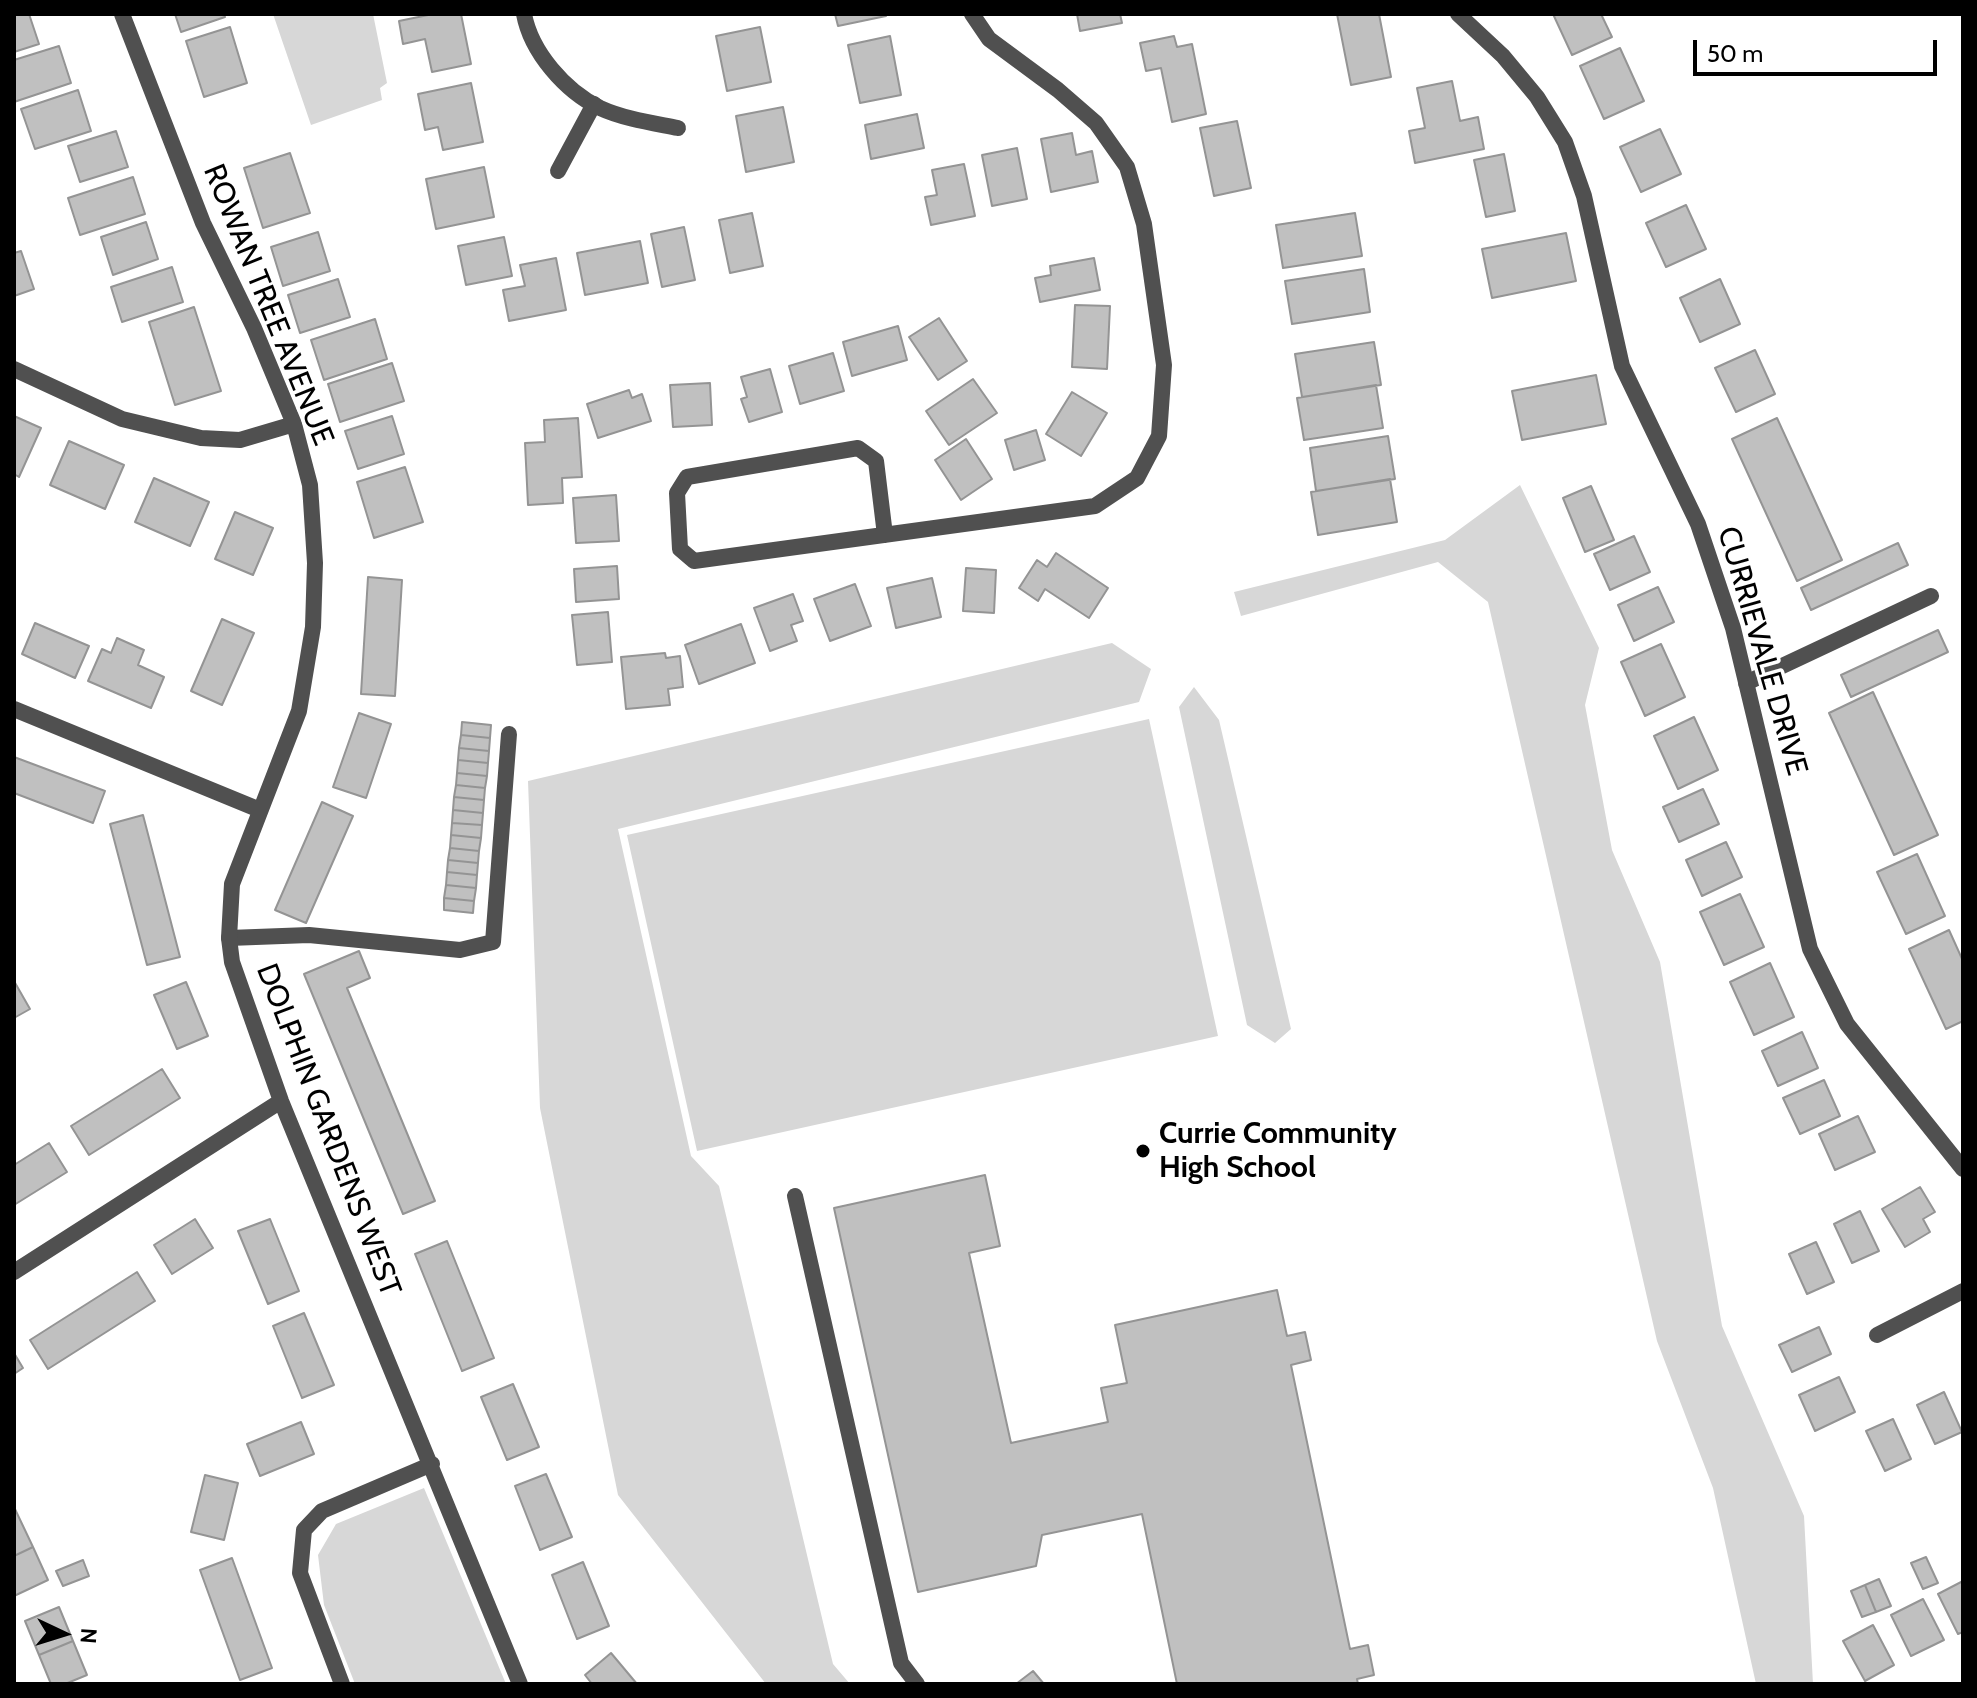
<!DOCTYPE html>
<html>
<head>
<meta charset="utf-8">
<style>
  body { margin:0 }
  #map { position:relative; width:1977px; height:1698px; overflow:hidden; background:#fff; font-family:Cabin,sans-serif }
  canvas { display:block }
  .frame { position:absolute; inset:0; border:16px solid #000; pointer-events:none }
  .north { position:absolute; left:24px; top:1594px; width:80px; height:80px; -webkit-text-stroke:6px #fff; paint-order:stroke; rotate:94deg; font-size:22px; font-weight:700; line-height:32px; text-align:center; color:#000 }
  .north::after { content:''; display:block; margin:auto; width:28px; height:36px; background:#000; clip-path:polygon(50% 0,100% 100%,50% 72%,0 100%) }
  .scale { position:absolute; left:1693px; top:40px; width:244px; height:36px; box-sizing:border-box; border:4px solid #000; border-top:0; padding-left:10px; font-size:24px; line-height:28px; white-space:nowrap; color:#000; -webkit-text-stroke:6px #fff; paint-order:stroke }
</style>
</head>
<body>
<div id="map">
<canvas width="1977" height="1698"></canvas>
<div class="frame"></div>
<div class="north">N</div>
<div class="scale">50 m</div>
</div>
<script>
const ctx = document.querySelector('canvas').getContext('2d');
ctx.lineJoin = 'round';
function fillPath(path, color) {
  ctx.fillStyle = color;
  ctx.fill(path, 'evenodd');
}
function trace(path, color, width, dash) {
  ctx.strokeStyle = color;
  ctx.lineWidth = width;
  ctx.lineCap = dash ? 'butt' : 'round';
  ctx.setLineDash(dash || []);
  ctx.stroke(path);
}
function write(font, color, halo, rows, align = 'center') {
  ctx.font = font + ' Cabin,sans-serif';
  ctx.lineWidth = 7;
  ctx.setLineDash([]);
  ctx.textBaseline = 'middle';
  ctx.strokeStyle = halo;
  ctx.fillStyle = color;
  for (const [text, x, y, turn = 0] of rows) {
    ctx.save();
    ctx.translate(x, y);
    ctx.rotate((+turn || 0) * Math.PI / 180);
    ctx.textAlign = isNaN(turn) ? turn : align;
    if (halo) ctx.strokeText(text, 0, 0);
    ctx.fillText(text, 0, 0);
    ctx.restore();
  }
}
const green = new Path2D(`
  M273 14H373L387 83 380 88 382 100 311 125Z
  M1520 485 1599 648 1585 705 1612 850 1660 962 1722 1326 1804 1516 1813 1684H1756L1713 1488 1657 1341 1488 602 1438 562 1241 616 1234 592 1445 540Z
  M1112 643 1151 669 1139 702 618 829 691 1156 719 1186 833 1664 850 1684H766L618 1495 540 1108 528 781Z
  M1194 687 1219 720 1291 1029 1275 1043 1247 1025 1179 707Z
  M1149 719 1218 1036 697 1151 627 835Z
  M424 1488 506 1684H355L324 1605 318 1555 336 1524Z`);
const building = new Path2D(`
  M14 14H29L39 44 14 52Z
  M175 14H224L225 17 181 32Z
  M433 14H461L471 64 432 72 425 39 403 44 399 21Z
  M835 14H885L886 16 838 26Z
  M1077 14H1120L1122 23 1080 31Z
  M1337 14H1379L1391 77 1351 85Z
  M1553 14H1601L1612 37 1572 55Z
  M230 27 247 83 204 97 186 41Z
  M760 27 771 82 727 91 716 36Z
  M890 36 901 95 860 103 848 45Z
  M1174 36 1177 47 1192 44 1206 114 1172 122 1161 68 1146 71 1140 43Z
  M59 46 71 83 14 102V60Z
  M1620 48 1644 101 1604 119 1580 66Z
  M1452 81 1460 121 1478 117 1484 149 1415 163 1409 131 1425 128 1417 88Z
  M471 83 483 142 443 150 438 127 425 130 418 94Z
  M78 90 91 131 35 149 21 109Z
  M783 107 794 162 746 172 736 116Z
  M917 114 924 148 871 159 865 125Z
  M1237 121 1251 188 1214 196 1200 128Z
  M1660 129 1681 174 1641 192 1620 147Z
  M116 131 128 167 80 182 68 146Z
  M1072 133 1076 155 1092 151 1098 182 1051 192 1041 139Z
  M1017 148 1027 199 992 206 982 155Z
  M290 153 310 213 263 228 244 168Z
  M1504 154 1515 211 1486 217 1474 160Z
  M964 164 975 216 931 225 925 197 937 195 932 170Z
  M484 167 494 217 436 229 426 179Z
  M133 177 145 214 80 235 68 198Z
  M1686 205 1706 249 1666 267 1646 223Z
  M752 213 763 266 730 273 719 220Z
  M1355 213 1362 256 1283 268 1276 225Z
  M146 222 158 259 113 275 101 237Z
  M684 227 695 280 662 287 651 234Z
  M318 232 330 271 283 286 271 247Z
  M1566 233 1576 281 1492 298 1482 249Z
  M504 237 512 276 466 285 458 246Z
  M640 241 648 283 585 295 577 253Z
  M21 251 34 289 14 296V253Z
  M556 258 566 310 509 321 503 290 525 286 520 265Z
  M1094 258 1100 290 1040 302 1035 278 1051 275 1050 266Z
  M172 267 183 302 122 322 111 287Z
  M1364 269 1370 312 1292 324 1285 281Z
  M338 279 350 317 300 333 288 295Z
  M1720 279 1740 324 1700 342 1680 298Z
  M1075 305 1110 306 1107 369 1072 367Z
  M194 307 221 391 175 405 149 322Z
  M939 318 967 361 938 380 909 337Z
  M375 319 387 359 324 380 311 340Z
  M898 326 907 360 852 376 843 342Z
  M1374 342 1381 385 1302 397 1295 354Z
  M1755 350 1775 394 1736 412 1715 368Z
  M833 353 844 391 800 404 789 366Z
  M392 363 404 401 340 422 328 384Z
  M770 369 782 412 749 422 741 399 747 397 741 377Z
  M1596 375 1606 424 1522 440 1512 391Z
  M973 379 997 413 949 445 926 411Z
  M710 383 712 425 673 427 670 385Z
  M1376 385 1383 428 1304 440 1297 398Z
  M629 390 632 398 642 394 651 421 598 438 587 404Z
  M1072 392 1107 413 1081 456 1046 434Z
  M14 416 41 428 19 477 14 474Z
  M392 416 404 454 358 469 345 431Z
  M578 418 582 477 562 478 563 503 528 505 525 443 545 442 544 420Z
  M1777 418 1842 560 1797 581 1732 439Z
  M1036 430 1045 460 1014 470 1005 440Z
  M1388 436 1395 479 1316 491 1310 448Z
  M966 439 992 479 961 500 935 460Z
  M69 441 124 465 105 509 50 485Z
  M405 467 423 522 374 538 357 482Z
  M154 478 209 502 190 546 135 522Z
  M1390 479 1397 522 1318 535 1311 492Z
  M1591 486 1614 540 1585 552 1563 498Z
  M616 495 619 541 576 543 573 498Z
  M235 512 273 528 253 575 215 559Z
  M1634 536 1650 572 1610 590 1594 554Z
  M1898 543 1908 565 1811 610 1801 588Z
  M1056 553 1108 588 1089 618 1045 589 1038 601 1019 588 1037 560 1047 567Z
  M617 566 619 599 576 602 574 569Z
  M966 568 996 570 994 613 963 611Z
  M368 577 402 580 395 696 361 694Z
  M932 578 941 617 896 628 887 588Z
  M855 584 871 626 830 641 814 599Z
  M1658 587 1674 622 1634 641 1618 605Z
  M793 594 803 621 791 625 797 641 770 651 754 608Z
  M608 612 612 662 577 665 572 615Z
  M222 619 254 633 222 705 191 691Z
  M35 623 89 646 75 678 22 654Z
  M741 624 755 663 699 684 685 645Z
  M1938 630 1948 652 1851 697 1841 675Z
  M117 638 144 650 138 665 164 677 151 708 88 681 102 649 111 653Z
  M1661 644 1685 697 1645 716 1621 662Z
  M665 653 666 658 680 656 683 687 668 689 670 705 626 709 621 657Z
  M1873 692 1938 835 1894 855 1829 713Z
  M359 713 391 724 366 798 333 787Z
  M1694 717 1718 770 1678 789 1654 736Z
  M462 722 491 725 490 738 461 735Z
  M461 735 490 738 489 751 459 748Z
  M459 748 489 751 488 763 458 760Z
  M14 757 105 791 93 823 14 793Z
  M458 760 488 763 487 776 457 773Z
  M457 773 487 776 485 788 456 785Z
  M456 785 485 788 484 800 454 797Z
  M1703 789 1719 824 1679 842 1663 807Z
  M454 797 484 800 483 813 453 810Z
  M322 802 353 816 306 923 275 910Z
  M453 810 483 813 482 825 452 823Z
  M143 815 180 957 147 965 110 824Z
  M452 823 482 825 481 838 451 835Z
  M451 835 481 838 479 851 450 848Z
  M1726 842 1742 877 1702 896 1686 860Z
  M450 848 479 851 478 863 448 860Z
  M1917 854 1945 916 1906 934 1877 872Z
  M448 860 478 863 477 875 447 872Z
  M447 872 477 875 476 888 446 885Z
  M446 885 476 888 474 901 444 898Z
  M1740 894 1764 947 1724 965 1700 912Z
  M444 898 474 901 473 913 444 910Z
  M1949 930 1963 961V1021L1946 1029 1909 949Z
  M359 951 370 978 347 988 435 1201 403 1214 304 974Z
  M1770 963 1794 1017 1754 1035 1730 982Z
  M14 981 30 1009 14 1018Z
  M186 982 208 1036 177 1049 154 995Z
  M1802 1032 1818 1068 1778 1086 1762 1051Z
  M162 1069 180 1098 89 1155 71 1126Z
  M1824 1080 1840 1116 1800 1134 1783 1098Z
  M1858 1116 1875 1152 1835 1170 1819 1134Z
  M49 1143 67 1172 14 1205V1165Z
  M985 1175 1000 1246 969 1253 1011 1443 1108 1422 1101 1388 1127 1383 1115 1325 1277 1290 1287 1336 1305 1332 1311 1360 1291 1365 1350 1649 1368 1645 1374 1675 1357 1679 1358 1684H1177L1142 1514 1042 1535 1036 1566 918 1592 834 1208Z
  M1920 1187 1935 1212 1923 1219 1930 1232 1905 1247 1882 1209Z
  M1860 1211 1879 1251 1852 1263 1834 1224Z
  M195 1219 213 1248 172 1274 154 1245Z
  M270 1219 299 1291 268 1304 238 1231Z
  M447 1241 494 1358 462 1371 415 1254Z
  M1816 1242 1834 1282 1807 1294 1789 1254Z
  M137 1272 155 1301 48 1369 30 1340Z
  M304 1313 334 1385 302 1398 273 1326Z
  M1819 1327 1831 1354 1792 1372 1779 1345Z
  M14 1353 23 1368 14 1374Z
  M1839 1377 1855 1412 1815 1431 1799 1395Z
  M513 1384 539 1447 507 1460 481 1397Z
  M1944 1392 1962 1432 1935 1444 1917 1405Z
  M1893 1419 1911 1459 1885 1471 1866 1431Z
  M301 1422 314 1454 260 1476 247 1444Z
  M546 1474 572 1537 540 1550 515 1486Z
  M205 1475 238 1483 224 1540 191 1532Z
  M14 1507 33 1547 14 1556Z
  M33 1547 48 1580 14 1596V1556Z
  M1926 1557 1938 1583 1923 1589 1911 1563Z
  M232 1558 272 1668 240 1680 200 1570Z
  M83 1560 89 1576 63 1586 56 1571Z
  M583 1562 609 1626 577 1639 552 1575Z
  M1879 1579 1891 1606 1876 1612 1865 1585Z
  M1963 1581V1632L1958 1634 1938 1594Z
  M1865 1585 1876 1612 1862 1617 1851 1591Z
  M1923 1599 1944 1640 1911 1656 1891 1615Z
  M59 1607 73 1641 39 1655 25 1621Z
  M1873 1625 1894 1665 1865 1681 1843 1641Z
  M73 1641 87 1675 65 1684H51L39 1655Z
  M611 1653 637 1684H592L585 1675Z
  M1033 1671 1044 1684H1016Z`);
const service = new Path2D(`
  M558 171 594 104
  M1746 683 1931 596
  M229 938 309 935 460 950 493 942 509 734
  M795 1196 901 1663 917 1684`);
const minor = new Path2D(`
  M122 14 203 223 254 328 294 424 310 485 315 563 313 627 299 711 232 884 229 938 232 962 281 1101 520 1684
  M524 14C531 52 565 91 600 108 624 119 653 123 678 128
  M1458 14 1503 56 1537 97 1565 142 1584 196 1622 366 1698 524 1733 628 1810 949 1847 1024 1963 1169
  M14 369 122 419 201 438 240 440 294 424
  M885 535 876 461 858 448 687 477 677 493 680 549 694 561 1095 506 1137 478 1159 436 1164 365 1144 224 1127 167 1096 123 1058 90 989 39 972 14
  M14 709 260 810
  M14 1272 281 1101
  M1877 1335 1963 1291
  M342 1684 300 1573 304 1530 322 1511 432 1464`);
const markers = [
  [1143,1151,8,"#000"]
];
const streetNames = [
  ["ROWAN TREE AVENUE",268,305,68],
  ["CURRIEVALE DRIVE",1762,651,74],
  ["DOLPHIN GARDENS WEST",328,1130,69]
];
const poiNames = [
  ["Currie Community",1159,1134],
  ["High School",1159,1168]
];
fillPath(green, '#d7d7d7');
fillPath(building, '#c0c0c0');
trace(building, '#949494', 2);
trace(service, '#505050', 16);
trace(minor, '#505050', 16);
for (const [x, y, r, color] of markers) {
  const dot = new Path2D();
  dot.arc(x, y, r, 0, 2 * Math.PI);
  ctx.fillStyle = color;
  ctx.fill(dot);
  trace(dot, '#fff', 3);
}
write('30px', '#000', '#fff', streetNames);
write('bold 30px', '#000', '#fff', poiNames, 'left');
</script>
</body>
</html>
